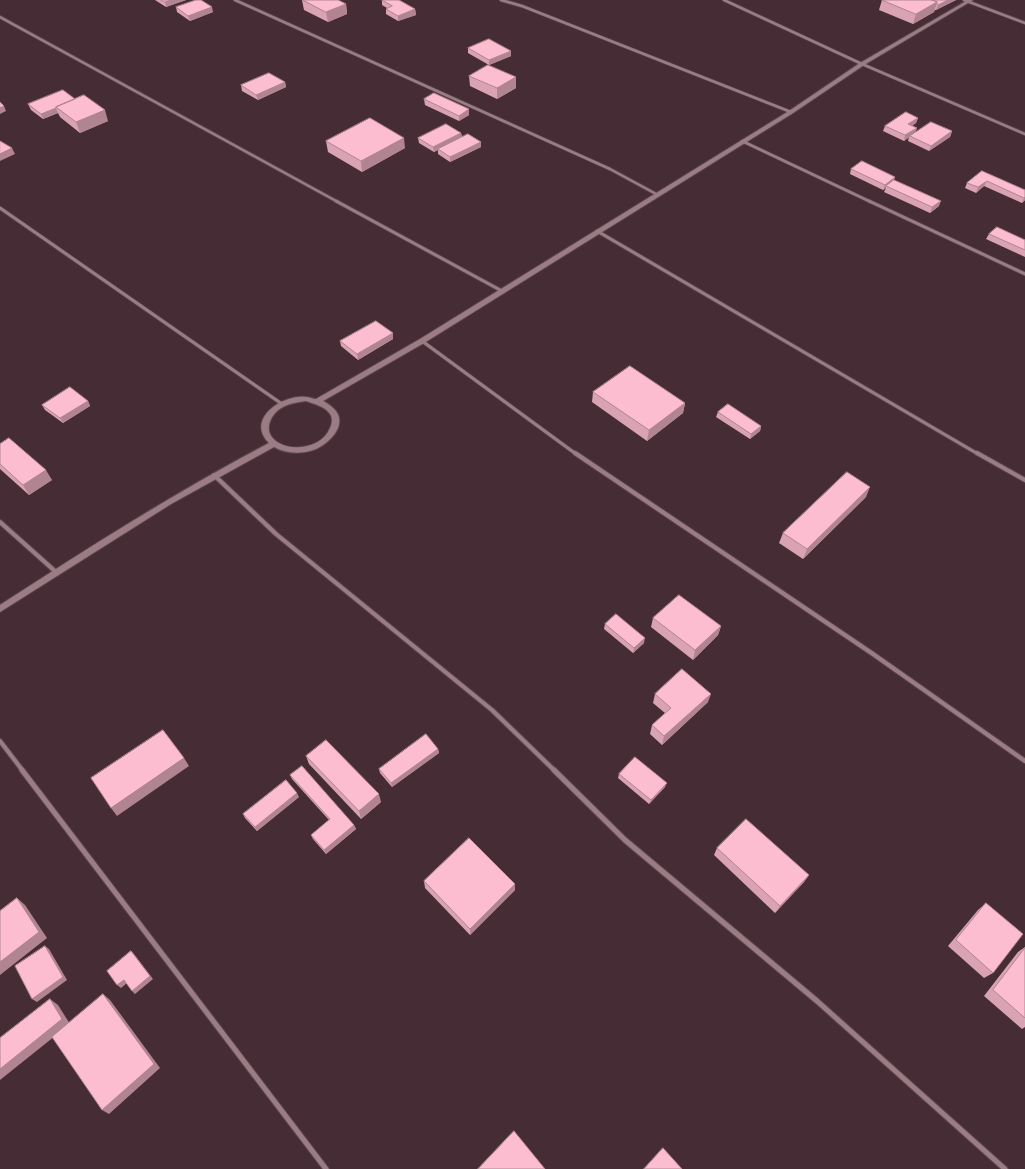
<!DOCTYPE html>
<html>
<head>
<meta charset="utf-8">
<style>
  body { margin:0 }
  canvas { display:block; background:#462c34 }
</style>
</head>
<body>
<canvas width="1025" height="1169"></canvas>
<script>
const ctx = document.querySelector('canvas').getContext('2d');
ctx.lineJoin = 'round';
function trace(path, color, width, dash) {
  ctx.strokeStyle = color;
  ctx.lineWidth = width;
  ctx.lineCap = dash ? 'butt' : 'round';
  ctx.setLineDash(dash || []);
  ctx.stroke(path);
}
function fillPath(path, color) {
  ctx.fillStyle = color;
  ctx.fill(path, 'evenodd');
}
const streetFar3 = new Path2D(`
  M235 0 610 169 658 195
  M501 0 522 6 791 112
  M724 0 862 64 1025 134
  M964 0 1025 23
  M0 17 338 202
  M742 141 871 202`);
const streetFar2 = new Path2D(`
  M336 201 502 291
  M869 201 1025 274
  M0 208 282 404
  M597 231 978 454
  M422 341 576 454`);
const streetFar1 = new Path2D(`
  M575 453 873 654 1025 761
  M977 453 1025 480
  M214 475 276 534 492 710 555 771
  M0 522 56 572
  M0 741 23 771`);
const street = new Path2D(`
  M22 770 326 1169
  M554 770 625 840 817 1001 1005 1169`);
const secondary = new Path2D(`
  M968 0H973L864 65 793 113 424 343 323 401C327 403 330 405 333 408 351 424 327 447 310 451 298 454 285 453 274 447L171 504 0 612V605C88 548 176 492 269 443 245 419 283 394 306 397 309 397 313 399 316 399L420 339 789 111 860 63ZM306 401C314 404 325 406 330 414 333 418 332 424 330 428 322 448 293 452 277 442 261 431 271 412 285 406 291 403 299 402 306 401Z`);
const wall = new Path2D(`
  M155 0H186L166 7Z
  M302 0H338L346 4 347 14 328 22 304 10Z
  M382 0 415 9 416 15 398 21 386 14V9L387 8 382 5Z
  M882 0H956L936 10H935L934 12 913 24 879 10Z
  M176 7 213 12 190 21 177 12Z
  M468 48 511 51V56L489 65 468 53Z
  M469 76 516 88 497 99 470 86Z
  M285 82 286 87 258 100 242 91 241 85Z
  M75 99 108 121 80 133 60 117 58 113 43 119 31 110 28 104Z
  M424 99 469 109V115L459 121 425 105Z
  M918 118 916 123 912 126 917 128 915 132 952 131 950 137 929 151 908 141 909 137 904 141 883 131 885 126Z
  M461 133 462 137 481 147 450 162 438 154V150L434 152 419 143 418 138Z
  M326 141 405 148 362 172 328 152Z
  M851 169 895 177 894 180 939 206 930 213 884 192 886 188 883 190 850 174Z
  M982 171 1025 190V200L1022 203 984 186 976 193 965 188 967 183Z
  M989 234 1025 240V257L986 239Z
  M393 333V339L358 360 341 346 340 341Z
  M593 392 685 403 683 413 647 441 592 402Z
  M88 401 90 406 63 423 45 410 42 405Z
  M718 412 761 426 760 431 750 439 716 417Z
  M0 444 52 480 29 495 0 469Z
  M866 497 803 559 779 543 783 533Z
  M653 618 721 626 718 635 693 660 651 627Z
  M605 624 644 643 633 653 604 629Z
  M655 694 708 702 662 745 650 734 652 725 665 713 653 703Z
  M438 749 439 753 392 787 380 773 379 769Z
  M306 756 381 802 361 819 309 764Z
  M619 774 665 787 649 804 618 778Z
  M290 775 354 825 356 829 326 854 313 839 311 835 329 820 292 779Z
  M299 797 257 831 245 818 243 814Z
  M717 848 809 875 804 882 775 913 714 855Z
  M424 881 515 884V890L470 935 425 888Z
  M986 903 993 973 984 978 948 946 978 910Z
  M1025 947V1027L1022 1029 984 996 1018 952Z`);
const shadedWall = new Path2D(`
  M171 0H186L166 7 165 2Z
  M948 0H956L936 10 938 5Z
  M937 2 934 12 913 24 916 14Z
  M346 4 347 14 328 22 326 12Z
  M212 7 213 12 190 21 188 16Z
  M415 9 416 15 398 21V16Z
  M511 51V56L489 65V60Z
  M516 77V88L497 99V88Z
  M285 82 286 87 258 100 256 95Z
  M4 106 6 111 0 114V108Z
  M56 108 58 113 43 119 41 114Z
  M469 109V115L459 121V116Z
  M105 110 108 121 80 133 76 122Z
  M918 118 916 123 906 129 908 124Z
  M917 128 915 133 904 141 905 135Z
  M952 131 950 137 929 151 931 146Z
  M461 133 462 138 438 149V150L434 152 433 147Z
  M404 138 405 148 362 172 361 161Z
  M481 142V147L450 162V157Z
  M12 148 15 154 0 161V154Z
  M895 177 893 182 886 186V188L883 190 885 185Z
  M987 181 984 186 976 193 978 187Z
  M1025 197V200L1022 203 1024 198Z
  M941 201 939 206 930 213 932 207Z
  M393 333V339L358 360 357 354Z
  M88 401 90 406 63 423 60 418Z
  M685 403 683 413 647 441 649 430Z
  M761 426 760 431 750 439 751 434Z
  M46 470 52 480 29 495 23 485Z
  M870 487 866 497 803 559 807 549Z
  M721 626 718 635 693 660 695 650Z
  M645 638 644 643 633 653 634 648Z
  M711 694 708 702 662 745 664 736Z
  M438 749 439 753 392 787 391 783Z
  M184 758 189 766 117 816 111 808Z
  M667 783 665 787 649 804 651 800Z
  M297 793 299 797 257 831 255 827Z
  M379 794 381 802 361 819 359 811Z
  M354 825 356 829 326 854 324 850Z
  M809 875 804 882 775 913 780 906Z
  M515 884V890L470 935V929Z
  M17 898 25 905 47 938 0 975V962Z
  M45 946 49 949 67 980 37 1002 32 999Z
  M131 951 134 954 153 979 135 994 132 991Z
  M124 980 127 983 121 988 117 985Z
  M103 994 110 1000 160 1068 109 1114 102 1110Z
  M50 999 58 1005 70 1024 0 1080V1069Z`);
const building = new Path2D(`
  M161 0H171L165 2Z
  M196 0H201L212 7 188 16 176 7Z
  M303 0H338L346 4 326 12Z
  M382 0H399L415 9 398 16 386 9 392 6Z
  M882 0H932L937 2 916 14Z
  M932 0H948L938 5H937V2Z
  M489 39 511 51 489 60 468 48Z
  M488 65 516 77 497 88 469 76Z
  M269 73 285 82 256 95 241 85Z
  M63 90 75 99 56 107V108L41 114 28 104Z
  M434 93 469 109 459 116 424 99Z
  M84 95 105 110 76 122 56 107Z
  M0 102 4 106 0 108Z
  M906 112 918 118 908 124 917 128 905 135 885 126Z
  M370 118 404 138 361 161 326 141Z
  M931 122 952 131 931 146 910 136Z
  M446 124 461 133 433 147 418 138Z
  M468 134 481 142 450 157 438 149Z
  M0 141 12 148 0 154Z
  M862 161 895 177 885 185 851 169Z
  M982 171 1025 190V197L1024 198 987 181 978 187 967 183Z
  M894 180 941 201 932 207 886 186Z
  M997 227 1025 240V250L989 234Z
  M376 321 393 333 357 354 340 341Z
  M630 366 685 403 649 430 593 392Z
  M70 387 88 401 60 418 42 405Z
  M728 404 761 426 751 434 718 412Z
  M9 438 46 470 23 485 0 464V444Z
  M847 472 870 487 807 549 783 533Z
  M679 595 721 626 695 650 653 618Z
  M616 614 645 638 634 648 605 624Z
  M682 669 711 694 664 736 652 725 671 708 655 694Z
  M163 730 184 758 111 808 91 778Z
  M426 734 438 749 391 783 379 769Z
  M326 740 379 794 359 811 306 756Z
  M635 757 667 783 651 800 619 774Z
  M302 766 354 825 324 850 311 835 330 819 290 775Z
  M286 780 297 793 255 827 243 814Z
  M746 819 809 875 780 906 717 848Z
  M469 838 515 884 470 929 424 881Z
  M17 898 39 932 0 962V911Z
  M986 903 1023 934 993 973 956 940Z
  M45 946 63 977 32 999 15 966Z
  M1025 948V1018L993 990Z
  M131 951 150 976 132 991 124 980 117 985 107 971Z
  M103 994 154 1064 102 1110 52 1037Z
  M50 999 62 1019 0 1069V1038Z
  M514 1131 545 1169H478Z
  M663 1148 682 1169H644Z`);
trace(streetFar3, '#5e484f', 4);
trace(streetFar2, '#5e484f', 4.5);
trace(streetFar1, '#5e484f', 6);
trace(street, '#5e484f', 7);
trace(secondary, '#5e484f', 2);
trace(streetFar3, '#9b7c85', 2.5);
trace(streetFar2, '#9b7c85', 3);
trace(streetFar1, '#9b7c85', 4);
trace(street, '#9b7c85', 5);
fillPath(secondary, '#9b7c85');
fillPath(wall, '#daa3b3');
fillPath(shadedWall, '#b18492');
fillPath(building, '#fdbdd0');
trace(building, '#b18492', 1);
</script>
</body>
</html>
